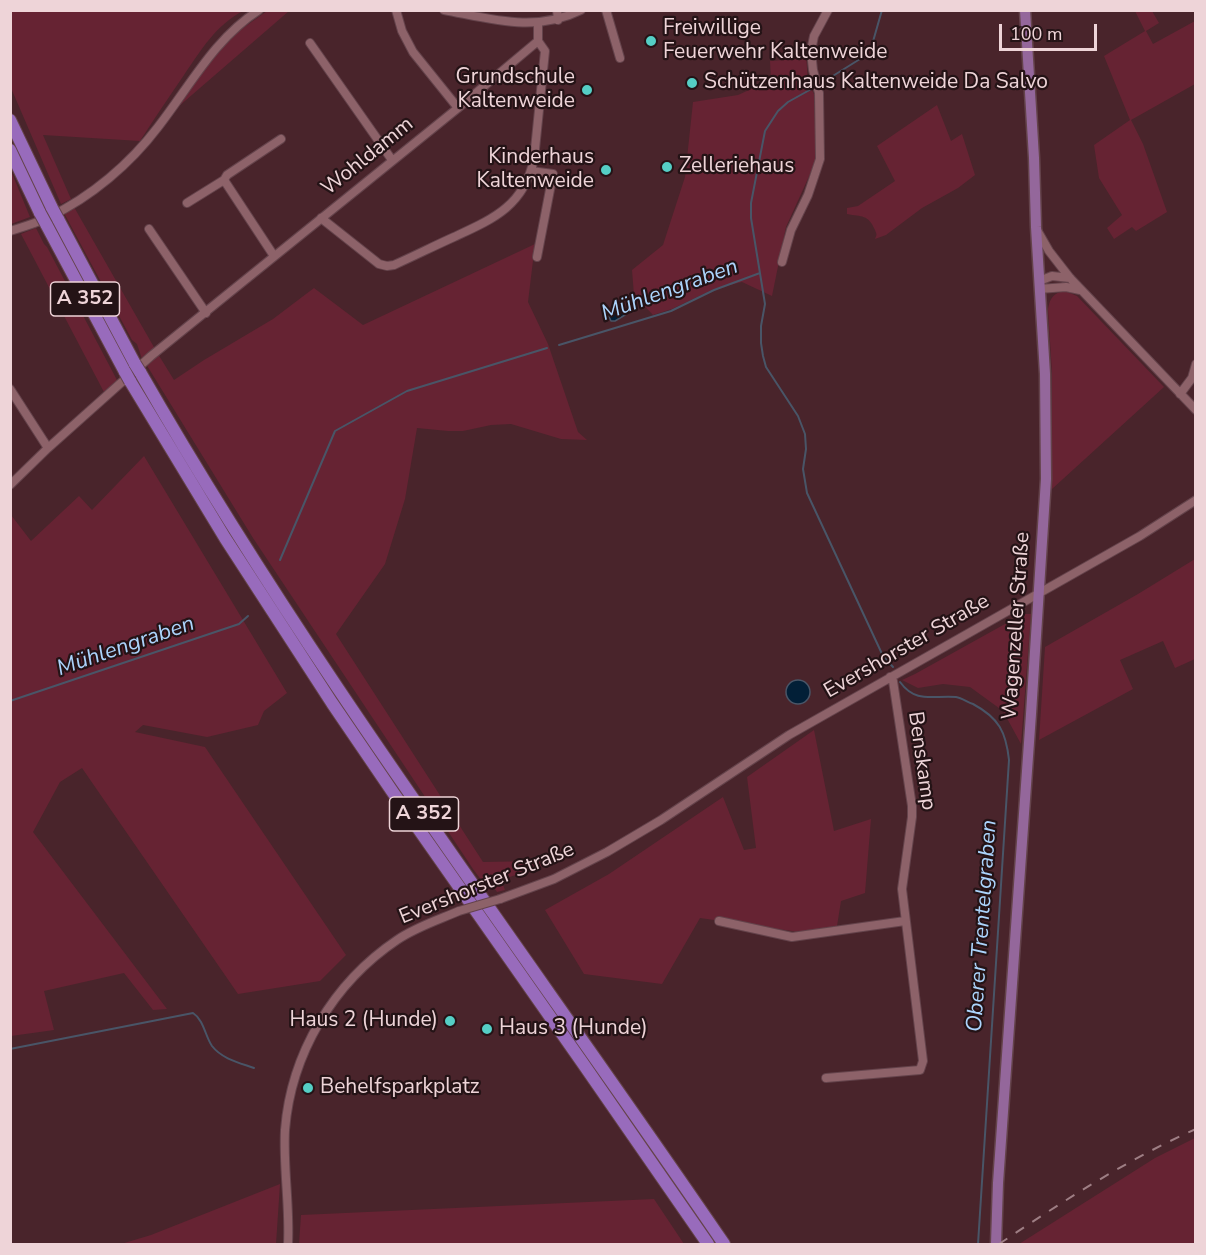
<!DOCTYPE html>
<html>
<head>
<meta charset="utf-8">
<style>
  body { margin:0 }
  #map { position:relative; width:1206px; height:1255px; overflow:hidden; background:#49242b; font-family:"Nunito Sans",sans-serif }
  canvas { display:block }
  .frame { position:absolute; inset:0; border:12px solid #eed4d8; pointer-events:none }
  .scale { position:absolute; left:999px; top:24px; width:98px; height:27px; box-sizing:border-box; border:3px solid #eed4d8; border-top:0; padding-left:8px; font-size:18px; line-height:21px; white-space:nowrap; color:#eed4d8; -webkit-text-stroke:4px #241316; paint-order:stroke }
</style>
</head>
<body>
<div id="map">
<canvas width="1206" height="1255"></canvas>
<div class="frame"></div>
<div class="scale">100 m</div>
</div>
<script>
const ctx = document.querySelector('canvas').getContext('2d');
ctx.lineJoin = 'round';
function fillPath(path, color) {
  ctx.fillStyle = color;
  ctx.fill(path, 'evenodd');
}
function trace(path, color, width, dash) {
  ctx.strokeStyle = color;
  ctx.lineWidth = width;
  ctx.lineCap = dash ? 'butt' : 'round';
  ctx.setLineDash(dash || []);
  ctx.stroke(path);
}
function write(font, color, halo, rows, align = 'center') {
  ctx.font = font + ' "Nunito Sans",sans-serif';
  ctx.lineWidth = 4.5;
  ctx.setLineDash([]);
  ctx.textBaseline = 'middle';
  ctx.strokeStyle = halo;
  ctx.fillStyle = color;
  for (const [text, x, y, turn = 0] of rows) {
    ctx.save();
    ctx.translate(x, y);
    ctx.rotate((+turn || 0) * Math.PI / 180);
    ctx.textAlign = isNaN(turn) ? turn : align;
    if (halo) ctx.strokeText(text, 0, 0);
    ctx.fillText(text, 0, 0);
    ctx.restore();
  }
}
const green = new Path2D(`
  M10 11 11 10 243 11C216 25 201 50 184 75 169 97 154 119 140 141L43 135 71 199 61 204 11 88Z
  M267 11H289L178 107 215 53 236 33Z
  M1135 11H1152L1159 23 1146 31 1153 44 1195 21V84L1131 120 1143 144 1167 212 1136 231 1132 227 1114 239 1107 228 1122 215 1099 178 1094 145 1130 120 1104 56 1145 31Z
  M806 53 808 83 814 94 816 161 786 227 772 296 742 282 714 289 672 309 653 315 634 295 632 270 663 245 685 177 693 102 738 95 771 80 770 61 797 59Z
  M937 105 951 141 962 134 975 175 958 188 922 208 886 235 875 239C877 233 877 236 875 230 868 214 862 217 847 214V208L858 206 895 181 877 146Z
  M11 171 30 217 11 224H10Z
  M74 207 155 349 142 359 137 344 132 340 64 213Z
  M36 228 44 244 47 247 118 382 105 394 21 234Z
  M535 244 528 302 548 344 578 432 587 440 561 439 511 424 491 425 463 431H448L417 428 405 499 385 564 336 634 483 862 539 861 542 866 501 880 505 890 497 892 491 883 485 885 473 869 253 538 146 364 158 354 174 380 204 360 273 319 314 288 363 325Z
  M1065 291 1077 296 1164 387 1052 489V373L1048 309C1050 298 1053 293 1065 291Z
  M144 456 287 693 264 711 258 725 207 737 143 725 135 732 205 747 346 955 320 981 238 994 82 768 60 782 33 832 167 1009 153 1010 124 973 44 991 54 1030 11 1036V515L31 541 79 496 92 510Z
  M1195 559V659L1175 668 1163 641 1120 660 1133 689 1039 740 1045 647 1138 594Z
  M1023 614H1031L1021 744 1003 711 970 687 943 684 918 688 902 680 915 674Z
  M814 730 834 831 871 819 865 893 841 901 837 926 799 932 700 918 662 984 584 974 545 910 609 874 723 797 744 850 756 848 747 777Z
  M1195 1138V1244H1019L1155 1158Z
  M280 1184 276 1244H121L151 1235Z
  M654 1199 684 1244H299L301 1215Z`);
const water = new Path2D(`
  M621 305 627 312 625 315 615 321H611L607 312 610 309Z
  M786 692a12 12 0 1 1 24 0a12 12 0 1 1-24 0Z`);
const stream = new Path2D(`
  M820 84 860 59 872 45 882 10
  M815 87 788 102 778 111 765 131 751 203V218L765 304 761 326V343L763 356 766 367 798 416 805 434 806 449 803 469 807 493 883 656 893 667
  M559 345 671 311 714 290 760 273
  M280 560 335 431 407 391 547 348
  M900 682C916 704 933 695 956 697 962 698 967 702 973 704 999 718 1006 732 1009 760L978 1244
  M10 701 239 624 248 616
  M10 1049 193 1013C204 1020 205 1036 212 1046 222 1059 240 1063 254 1068`);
const minor = new Path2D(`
  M396 10 402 31 413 52 458 108
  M444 10C492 19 535 33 581 10
  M557 10 558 20
  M606 10 620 58
  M538 23V41
  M310 43 392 160
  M531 171 553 174 537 257
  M224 180 274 256
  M187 203 224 180 227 175 281 139
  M321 218 379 264 387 266 394 265C414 256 434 246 454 237 493 219 524 206 534 159L545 51 538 41
  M149 229 206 313
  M1037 230 1049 251 1070 278 1196 410
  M10 231C23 227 37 223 49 217 91 197 130 164 158 127 190 86 214 39 259 10
  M782 262 791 230 808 195 820 159 819 93 813 70 811 51 814 36 828 10
  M1039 281 1052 276 1070 278
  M1039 289 1066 287 1080 290
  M10 389 48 448
  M1180 394 1192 378 1196 364
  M10 485 48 448 151 356 458 108 538 41
  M500 899 554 879 607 852 661 820 789 735 1140 536 1196 500
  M719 921 792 937 905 921
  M826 1078 920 1070 923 1061 902 889 912 817V806L893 681 890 677
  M288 1244C290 1206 283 1168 285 1130 291 1054 333 983 397 940 416 927 438 920 459 911`);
const major = new Path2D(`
  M996 1244 998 1183 1031 714 1046 479 1045 374 1036 227 1034 158 1025 10`);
const highway = new Path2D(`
  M10 120 52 208
  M10 150 40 213
  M58 219 135 364
  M46 224 125 372
  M140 372C314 676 527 955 724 1244
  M130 381 225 538 332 703 394 794 584 1065 708 1244`);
const rail = new Path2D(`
  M999 1244C1062 1202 1126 1160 1196 1129`);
const minorBridge = new Path2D(`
  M459 911 500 899`);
const highwayBridge = new Path2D(`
  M52 208 58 219
  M40 213 46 224
  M135 364 140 372
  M125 372 130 381`);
const markers = [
  [651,41,6,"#55cec5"],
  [692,83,6,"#55cec5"],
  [587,90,6,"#55cec5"],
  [667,167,6,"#55cec5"],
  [606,170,6,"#55cec5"],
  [450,1021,6,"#55cec5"],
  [487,1029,6,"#55cec5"],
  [308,1088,6,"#55cec5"]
];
const shields = [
  [85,299,69],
  [424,814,69]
];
const shieldNames = [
  ["A 352",85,299],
  ["A 352",424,814]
];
const poiNames = [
  ["Freiwillige",663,29],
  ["Feuerwehr Kaltenweide",663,53],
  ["Grundschule",575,78,"right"],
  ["Kaltenweide",575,102,"right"],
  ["Schützenhaus Kaltenweide Da Salvo",704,83],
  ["Kinderhaus",594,158,"right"],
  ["Kaltenweide",594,182,"right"],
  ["Zelleriehaus",679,167],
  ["Haus 2 (Hunde)",438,1021,"right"],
  ["Haus 3 (Hunde)",499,1029],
  ["Behelfsparkplatz",320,1088]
];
const streetNames = [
  ["Wohldamm",368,157,-39],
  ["Wagenzeller Straße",1017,626,-86],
  ["Evershorster Straße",907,647,-30],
  ["Benskamp",921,761,82],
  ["Evershorster Straße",487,884,-22]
];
const waterNames = [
  ["Mühlengraben",670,291,-20],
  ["Mühlengraben",126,647,-19],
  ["Oberer Trentelgraben",983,926,-86]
];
fillPath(green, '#662333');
fillPath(water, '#021f37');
trace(water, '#495567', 1.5);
trace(stream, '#495567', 2);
trace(minor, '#64434b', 10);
trace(major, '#64434b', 13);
trace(highway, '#64434b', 14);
trace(minor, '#8d6269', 8);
trace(major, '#94679b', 10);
trace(highway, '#986bbc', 12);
trace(rail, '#9e7e84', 2, [10, 10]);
trace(minorBridge, '#64434b', 10, []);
trace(highwayBridge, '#64434b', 14, []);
trace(minorBridge, '#8d6269', 8);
trace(highwayBridge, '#986bbc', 12);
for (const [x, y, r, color] of markers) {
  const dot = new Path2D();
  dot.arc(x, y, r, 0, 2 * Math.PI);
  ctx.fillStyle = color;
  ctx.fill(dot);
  trace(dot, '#241316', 2);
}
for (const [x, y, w] of shields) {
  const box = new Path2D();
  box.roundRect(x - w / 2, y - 17, w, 34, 4.5);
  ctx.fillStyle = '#241316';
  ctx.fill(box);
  trace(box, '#eed4d8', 1.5);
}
write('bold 20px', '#eed4d8', null, shieldNames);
write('21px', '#eed4d8', '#241316', poiNames, 'left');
write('21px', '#eed4d8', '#241316', streetNames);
write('italic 22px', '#acd4fc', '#241316', waterNames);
</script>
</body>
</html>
